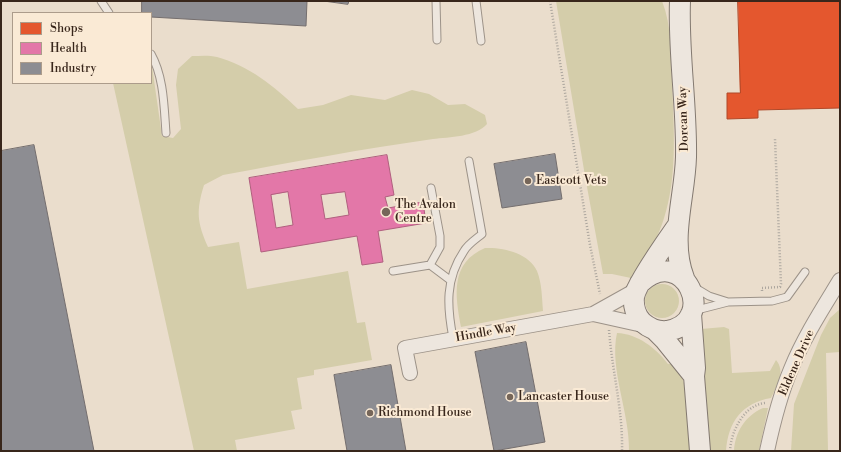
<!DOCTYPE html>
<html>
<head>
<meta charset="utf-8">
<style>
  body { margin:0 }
  #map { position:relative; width:841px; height:452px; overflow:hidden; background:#eaddcc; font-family:"Libre Bodoni",serif }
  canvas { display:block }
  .frame { position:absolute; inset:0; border:2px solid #38261b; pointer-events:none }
  .legend { position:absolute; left:12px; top:12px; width:140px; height:72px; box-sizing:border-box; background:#faead5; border:1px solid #ac9c8b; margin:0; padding:5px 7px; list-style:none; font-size:12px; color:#38261b }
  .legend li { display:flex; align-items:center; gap:8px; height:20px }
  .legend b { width:20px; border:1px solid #ac9c8b }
</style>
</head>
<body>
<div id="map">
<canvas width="841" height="452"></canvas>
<div class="frame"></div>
<ul class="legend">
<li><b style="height:11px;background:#e4572e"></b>Shops</li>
<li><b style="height:11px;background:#e377a8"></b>Health</li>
<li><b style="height:11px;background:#8d8d92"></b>Industry</li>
</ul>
</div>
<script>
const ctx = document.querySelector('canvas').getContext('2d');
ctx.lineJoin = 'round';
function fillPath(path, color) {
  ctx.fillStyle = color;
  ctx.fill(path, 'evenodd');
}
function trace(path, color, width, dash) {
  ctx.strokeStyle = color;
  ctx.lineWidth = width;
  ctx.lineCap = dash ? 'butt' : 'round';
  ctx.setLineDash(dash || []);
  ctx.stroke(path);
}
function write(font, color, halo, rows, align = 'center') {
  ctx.font = font + ' "Libre Bodoni",serif';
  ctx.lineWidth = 4;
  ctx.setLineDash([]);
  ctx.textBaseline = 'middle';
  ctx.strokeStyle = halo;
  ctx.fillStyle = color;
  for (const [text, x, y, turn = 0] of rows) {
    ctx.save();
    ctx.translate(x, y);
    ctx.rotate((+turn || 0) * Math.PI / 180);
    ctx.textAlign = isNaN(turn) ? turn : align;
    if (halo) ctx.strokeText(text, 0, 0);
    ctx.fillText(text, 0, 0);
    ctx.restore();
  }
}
const green = new Path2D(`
  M556 1H662C672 26 671 55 672 82 675 154 681 219 631 278L612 274H603L585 176Z
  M192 56C200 56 209 55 217 57 248 65 275 87 298 109L323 105 351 95 385 100 412 90 429 94 448 105 465 104 485 115 487 124C476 137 449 137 433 139 362 149 293 162 223 175L204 185C196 211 197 222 208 247L239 242 247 289 348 271 357 323 365 322 372 360 314 370V375L297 378 302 409 291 411 295 429 235 440 237 451H194L113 83H151V59L162 136 173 138 181 129 176 85 178 69Z
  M485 248C503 247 529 253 537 271 542 283 542 299 543 311L461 327C455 295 450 263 485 248Z
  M645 301a17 17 0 1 1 34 0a17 17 0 1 1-34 0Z
  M840 309V352L826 353 828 451H791L794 404 821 335 830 318Z
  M724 327 729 329 732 373 770 371 776 360C786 372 777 386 771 398 742 403 728 422 726 451H707L701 329Z
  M617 333C638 334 656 348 668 364L675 363C691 388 689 422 692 451H629C630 413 609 369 617 333Z
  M763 408H768L759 451H734C735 432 745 416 763 408Z`);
const shops = new Path2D(`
  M738 1H840V108L758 110V118L727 119V93H740Z`);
const health = new Path2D(`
  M387 155 394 195 385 197 388 208 423 202 426 223 378 231 383 262 362 265 357 236 261 252 249 178ZM288 192 293 225 276 228 271 195ZM345 192 349 215 325 219 321 195Z`);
const industry = new Path2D(`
  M142 1H307L306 26 151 17V13H142Z
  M324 1H349L348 4Z
  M34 145 94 451H1V151Z
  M555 154 562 199 502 208 494 164Z
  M526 342 545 442 494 451 475 352Z
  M391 365 406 451H347L334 375Z`);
const path = new Path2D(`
  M550 1 590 245 600 294
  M762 291V288L780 287 781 284 775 139
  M609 330C612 371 623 410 622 451
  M730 451C731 431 744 405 765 403`);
const lane = new Path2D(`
  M101 1 109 13
  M436 1 437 40
  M476 1 481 41
  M151 54C164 77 164 107 166 133
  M430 265 440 247V236L431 188
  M393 271 430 265 450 280
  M694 287 709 296 728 302
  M693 311 728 302 772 301 787 297 805 272
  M453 338C447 307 445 279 464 251 468 244 476 239 482 234L469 161`);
const street = new Path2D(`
  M593 314 647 326
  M410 373 405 348 593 314 636 290
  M767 451C773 423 780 395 791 369 804 337 823 308 840 280`);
const secondary = new Path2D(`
  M680 1C678 53 687 105 686 157 685 197 669 240 684 278
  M640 283C684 242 720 322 667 331 658 332 649 328 642 322 636 316 633 306 634 297 636 284 669 238 678 225
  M691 314 695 368 694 376 700 451
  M655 330 665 340 694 376`);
const markers = [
  [528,181,4,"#766659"],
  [386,212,5,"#766659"],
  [510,397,4,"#766659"],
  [370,413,4,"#766659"]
];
const streetNames = [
  ["Dorcan Way",684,119,-92],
  ["Hindle Way",486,333,-10],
  ["Eldene Drive",797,363,-66]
];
const poiNames = [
  ["Eastcott Vets",536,181],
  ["The Avalon",395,205],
  ["Centre",395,219],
  ["Lancaster House",518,397],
  ["Richmond House",378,413]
];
fillPath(green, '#d4cdaa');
fillPath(shops, '#e4572e');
trace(shops, '#b04828', 1);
fillPath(health, '#e377a8');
trace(health, '#b05f7e', 1);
fillPath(industry, '#8d8d92');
trace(industry, '#746e6e', 1);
trace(lane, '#9c9288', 9);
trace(street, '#9c9288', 16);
trace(secondary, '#837970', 22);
trace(path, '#aca69e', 2.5, [1, 2]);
trace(lane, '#ede6de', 7);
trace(street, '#ede6de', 14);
trace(secondary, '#ede6de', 20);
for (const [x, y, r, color] of markers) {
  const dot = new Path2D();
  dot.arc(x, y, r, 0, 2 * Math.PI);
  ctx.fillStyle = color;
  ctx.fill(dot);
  trace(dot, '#faead5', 1.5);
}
write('12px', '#38261b', '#faead5', streetNames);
write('12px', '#38261b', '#faead5', poiNames, 'left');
</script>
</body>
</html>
